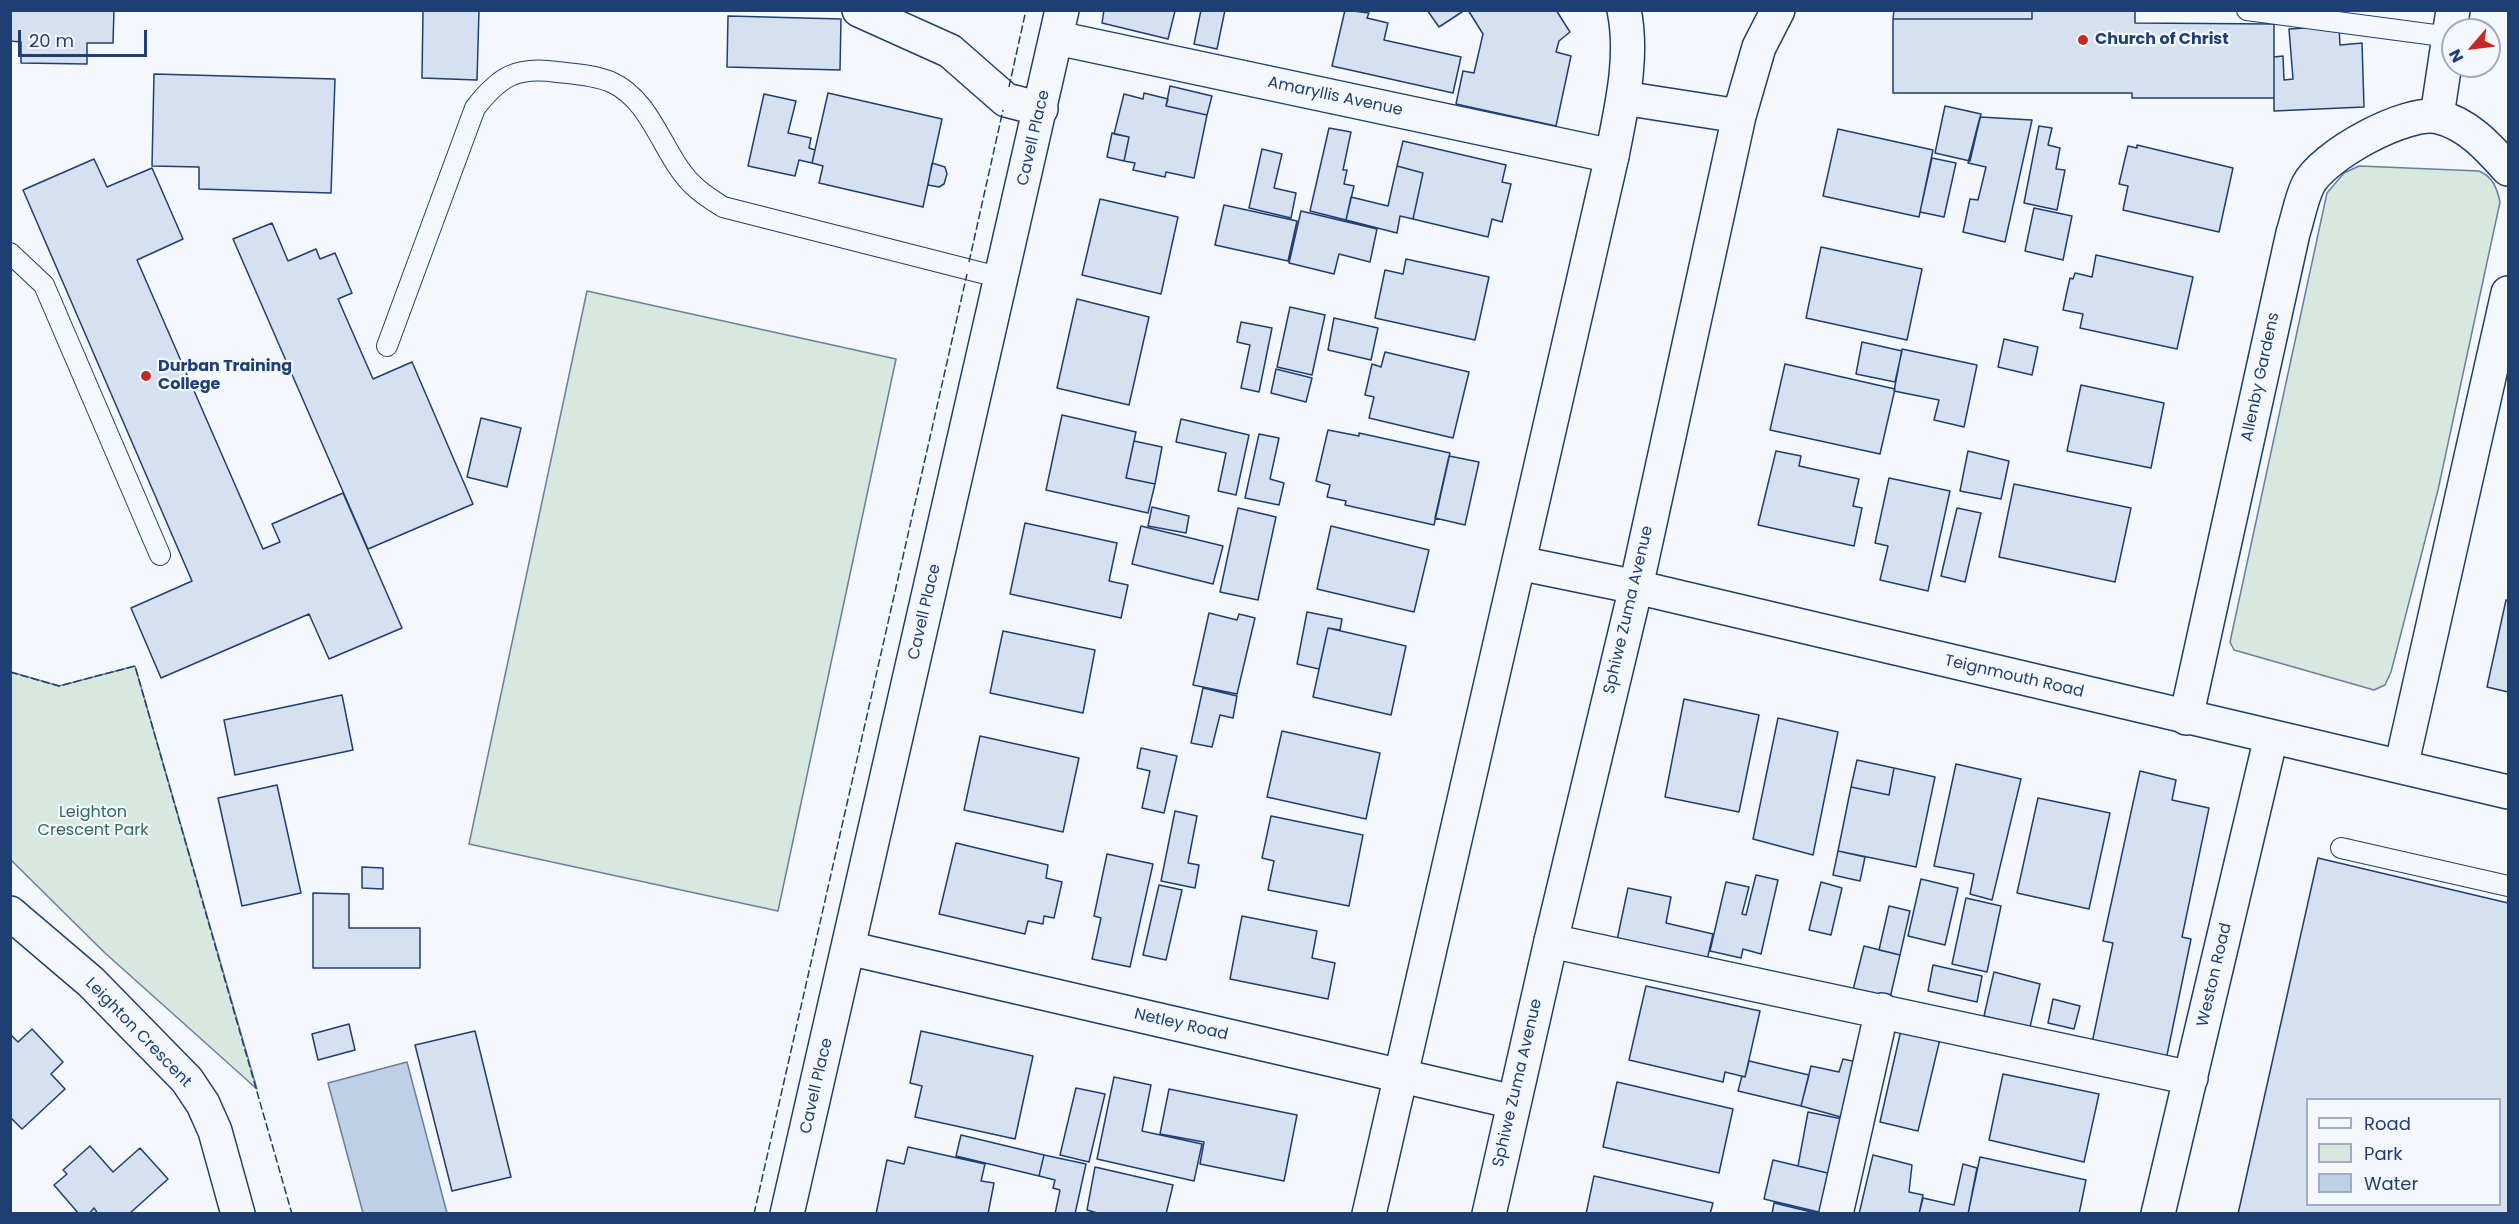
<!DOCTYPE html>
<html>
<head>
<meta charset="utf-8">
<style>
  body { margin:0 }
  #map { position:relative; width:2519px; height:1224px; overflow:hidden; background:#f4f7fb; font-family:Poppins,sans-serif }
  canvas { display:block }
  .frame { position:absolute; inset:0; border:12px solid #1d3f73; pointer-events:none }
  .legend { position:absolute; left:2306px; top:1098px; width:195px; height:108px; box-sizing:border-box; background:#f4f7fb; border:2px solid #9eadc5; margin:0; padding:8px 10px; list-style:none; font-size:18px; color:#1d3f73 }
  .legend li { display:flex; align-items:center; gap:12px; height:30px }
  .legend b { width:30px; border:2px solid #9eadc5 }
  .north { position:absolute; left:2441px; top:18px; width:60px; height:60px; box-sizing:border-box; background:#f4f7fb; border:2px solid #9eadc5; border-radius:50%; rotate:242deg; font-size:16px; font-weight:700; line-height:24px; text-align:center; color:#1d3f73 }
  .north::after { content:''; display:block; margin:auto; width:21px; height:27px; background:#c62828; clip-path:polygon(50% 0,100% 100%,50% 72%,0 100%) }
  .scale { position:absolute; left:18px; top:30px; width:129px; height:27px; box-sizing:border-box; border:3px solid #1d3f73; border-top:0; padding-left:8px; font-size:18px; line-height:21px; white-space:nowrap; color:#1d3f73; -webkit-text-stroke:4px #f4f7fb; paint-order:stroke }
</style>
</head>
<body>
<div id="map">
<canvas width="2519" height="1224"></canvas>
<div class="frame"></div>
<ul class="legend">
<li><b style="height:8px;background:#f4f7fb"></b>Road</li>
<li><b style="height:16px;background:#d7e8df"></b>Park</li>
<li><b style="height:16px;background:#bed0e5"></b>Water</li>
</ul>
<div class="north">N</div>
<div class="scale">20 m</div>
</div>
<script>
const ctx = document.querySelector('canvas').getContext('2d');
ctx.lineJoin = 'round';
function fillPath(path, color) {
  ctx.fillStyle = color;
  ctx.fill(path, 'evenodd');
}
function trace(path, color, width, dash) {
  ctx.strokeStyle = color;
  ctx.lineWidth = width;
  ctx.lineCap = dash ? 'butt' : 'round';
  ctx.setLineDash(dash || []);
  ctx.stroke(path);
}
function write(font, color, halo, rows, align = 'center') {
  ctx.font = font + ' Poppins,sans-serif';
  ctx.lineWidth = 4.5;
  ctx.setLineDash([]);
  ctx.textBaseline = 'middle';
  ctx.strokeStyle = halo;
  ctx.fillStyle = color;
  for (const [text, x, y, turn = 0] of rows) {
    ctx.save();
    ctx.translate(x, y);
    ctx.rotate((+turn || 0) * Math.PI / 180);
    ctx.textAlign = isNaN(turn) ? turn : align;
    if (halo) ctx.strokeText(text, 0, 0);
    ctx.fillText(text, 0, 0);
    ctx.restore();
  }
}
const green = new Path2D(`
  M2359 166 2479 171C2493 177 2497 188 2500 202L2438 490 2391 672 2385 685 2374 690 2234 650 2230 642 2327 193 2344 173Z
  M587 291 896 359 778 911 469 844Z
  M135 666 257 1089 105 953 11 860V672L59 686Z`);
const water = new Path2D(`
  M407 1062 447 1213H363L328 1083Z`);
const building = new Path2D(`
  M10 10H114L113 43H87V64L21 63V42L10 41Z
  M423 10H479L477 80 422 78Z
  M1104 10H1172L1175 11 1168 39 1102 23Z
  M1201 10H1225L1217 49 1194 44Z
  M1345 10 1369 13 1367 18 1388 23 1384 40 1461 57 1453 93 1332 66Z
  M1427 10H1465L1439 27Z
  M1468 10H1556L1570 32 1559 41 1556 52 1571 56 1556 126 1456 104 1463 71 1474 73 1483 34Z
  M1894 10H2032V19H1893Z
  M2032 10H2135V23L2274 24V98H2132V93H1893V19H2032Z
  M728 16 841 19 840 70 727 67Z
  M2339 26 2340 45 2362 43 2364 107 2274 111V57L2283 56 2284 80 2293 79 2289 29Z
  M154 74 335 79 331 193 199 189V167L152 166Z
  M1170 86 1212 96 1207 115 1166 106Z
  M828 93 942 119 923 207 819 183 823 166 812 163Z
  M1144 93 1168 99 1166 106 1207 115 1194 178 1166 172 1165 177 1133 170 1135 163 1124 161 1129 137 1114 134 1124 94 1143 99Z
  M764 94 796 101 788 133 811 138 809 148 815 150 812 163 799 160 795 176 748 166Z
  M1945 106 1981 114 1970 161 1935 153Z
  M1980 117 2032 120 2005 242 1963 232 1970 199 1978 200 1986 167 1968 163Z
  M2039 126 2052 128 2048 145 2060 148 2056 169 2065 170 2057 210 2024 203Z
  M1329 128 1351 132 1343 170H1347L1344 184 1354 186 1346 220 1310 211Z
  M1838 129 1933 150 1919 217 1823 196Z
  M1112 133 1129 137 1124 161 1107 157Z
  M1403 141 1506 165 1502 182 1511 184 1502 222 1492 219 1488 237 1413 219 1423 173 1397 166Z
  M2137 145 2233 168 2219 232 2123 210 2128 186 2119 184 2128 146 2137 148Z
  M1262 149 1282 154 1274 188 1296 193 1291 218 1249 208Z
  M1932 158 1956 163 1944 217 1920 212Z
  M94 159 107 187 152 168 183 239 137 260 263 549 280 542 272 524 343 493 402 628 329 659 309 614 161 678 131 608 192 581 23 190Z
  M932 163 945 167 947 174 944 184 939 187 928 185Z
  M1397 166 1423 173 1413 219 1400 216 1397 233 1346 220 1351 197 1388 206Z
  M1100 199 1178 217 1161 294 1082 275Z
  M1224 205 1297 221 1288 261 1215 245Z
  M2034 208 2072 216 2063 260 2025 251Z
  M1301 211 1377 229 1370 262 1339 254 1334 274 1289 263Z
  M272 223 288 261 316 249 320 259 335 253 352 293 338 299 373 379 412 362 473 504 368 549 233 239Z
  M1821 247 1922 269 1907 340 1806 318Z
  M2096 255 2193 277 2177 349 2080 328 2083 314 2063 310 2070 278 2073 279 2075 273 2092 277Z
  M1406 259 1489 277 1475 340 1375 318 1385 270 1403 274Z
  M1077 299 1149 317 1129 405 1057 388Z
  M1290 307 1325 315 1312 375 1277 367Z
  M1334 318 1378 328 1371 360 1328 350Z
  M1241 322 1272 328 1259 392 1241 388 1250 345 1237 342Z
  M2004 339 2038 347 2032 375 1998 367Z
  M1862 342 1902 351 1895 382 1856 374Z
  M1902 349 1977 365 1964 427 1934 420 1939 400 1894 391Z
  M1385 352 1469 372 1453 438 1369 418 1374 397 1365 395 1372 364 1381 367Z
  M1785 364 1895 389 1880 454 1770 430Z
  M1276 369 1312 378 1306 402 1271 393Z
  M2081 385 2164 403 2151 468 2067 451Z
  M1062 415 1136 432 1126 478 1155 484 1148 513 1046 490Z
  M481 418 521 428 507 487 467 477Z
  M1181 419 1249 435 1236 495 1218 491 1226 453 1176 442Z
  M1328 430 1359 436V433L1450 453 1434 525 1345 505 1346 501 1327 497 1330 485 1316 481Z
  M1259 434 1279 438 1270 479 1284 483 1279 505 1245 498Z
  M1134 441 1162 447 1155 484 1126 478Z
  M1776 451 1801 456 1799 466 1859 479 1853 506 1862 508 1854 546 1758 525Z
  M1968 451 2009 461 2001 499 1960 491Z
  M1449 456 1479 462 1465 525 1435 518Z
  M1889 478 1950 491 1928 591 1880 580 1888 546 1875 543Z
  M2014 484 2131 508 2115 582 1999 557Z
  M1152 507 1189 516 1186 533 1148 526Z
  M1238 508 1276 517 1258 600 1220 592Z
  M1957 508 1981 513 1965 582 1941 576Z
  M1025 523 1117 543 1109 581 1128 585 1121 618 1010 594Z
  M1141 526 1223 546 1213 584 1132 564Z
  M1331 526 1429 550 1414 612 1317 589Z
  M2506 600 2508 601V692L2487 687Z
  M1307 612 1342 619 1340 630 1328 628 1319 669 1297 664Z
  M1209 613 1237 620 1239 614 1255 618 1237 694 1193 685Z
  M1328 628 1406 646 1391 715 1313 697Z
  M1003 631 1095 650 1083 713 990 693Z
  M1203 688 1237 696 1233 718 1220 715 1212 747 1191 743Z
  M342 695 353 750 235 775 224 720Z
  M1684 699 1759 715 1739 812 1665 797Z
  M1778 718 1838 732 1813 855 1753 839Z
  M1282 731 1380 753 1366 819 1267 797Z
  M980 736 1079 758 1063 832 964 810Z
  M1141 748 1177 756 1164 813 1142 808 1150 771 1137 768Z
  M1857 760 1894 768 1889 795 1851 787Z
  M1956 764 2021 779 1992 900 1970 894 1974 874 1934 866Z
  M1894 768 1935 777 1916 867 1838 851 1851 787 1889 795Z
  M2140 771 2176 780 2172 800 2209 808 2182 937 2191 939 2166 1060 2092 1043 2113 943 2103 941Z
  M277 785 301 893 242 906 218 798Z
  M2038 798 2110 813 2089 909 2017 893Z
  M1175 811 1197 816 1188 863 1199 865 1195 888 1161 881Z
  M1271 816 1363 835 1349 906 1268 890 1274 861 1262 858Z
  M956 843 1048 865 1046 878 1062 882 1054 918 1044 916 1043 924 1028 921 1025 934 939 914Z
  M1838 851 1865 857 1860 881 1833 875Z
  M1107 854 1153 864 1130 967 1092 959 1101 918 1094 916Z
  M2318 858 2508 903V1214H2238ZM2308 1100H2500V1204H2308Z
  M362 867 383 868V889L362 888Z
  M1756 875 1778 880 1761 954 1743 949 1741 958 1710 951 1726 882 1749 887 1742 914 1746 915Z
  M1921 879 1958 888 1945 945 1908 936Z
  M1821 882 1842 888 1831 935 1809 930Z
  M1159 885 1182 890 1166 960 1143 955Z
  M1628 888 1671 897 1666 923 1713 934 1707 960 1617 940Z
  M313 893 349 894V928H420V968H313Z
  M1966 898 2001 906 1987 972 1952 964Z
  M1889 906 1910 911 1900 955 1879 950Z
  M1242 916 1317 931 1312 958 1335 963 1328 999 1230 979Z
  M1864 946 1900 955 1890 998 1853 990Z
  M1933 965 1982 976 1977 1002 1928 991Z
  M1994 972 2040 984 2030 1027 1984 1016Z
  M1646 986 1760 1011 1745 1077 1725 1072 1723 1082 1629 1060Z
  M2053 999 2080 1006 2074 1029 2048 1023Z
  M349 1024 355 1050 318 1060 312 1034Z
  M32 1029 63 1062 51 1074 65 1089 22 1129 10 1117V1034L18 1042Z
  M1901 1030 1940 1039 1918 1131 1880 1122Z
  M475 1031 511 1177 452 1191 415 1045Z
  M921 1031 1033 1056 1015 1139 915 1117 922 1086 910 1083Z
  M1843 1059 1861 1063 1848 1119 1801 1106 1811 1066 1839 1072Z
  M1749 1061 1809 1075 1801 1106 1738 1091 1742 1076 1745 1077Z
  M2003 1074 2099 1094 2084 1162 1989 1140Z
  M1114 1077 1151 1085 1142 1131 1202 1144 1194 1181 1097 1159Z
  M1617 1082 1733 1109 1719 1173 1603 1147Z
  M1076 1088 1105 1094 1089 1162 1060 1155Z
  M1169 1089 1297 1115 1284 1181 1200 1164 1204 1142 1160 1134Z
  M1808 1112 1847 1120 1836 1175 1798 1166Z
  M961 1135 1044 1155 1039 1176 956 1156Z
  M90 1146 113 1172 140 1148 168 1179 129 1214H98L94 1208 89 1214H79L54 1185 67 1174 63 1170Z
  M908 1147 985 1164 981 1181 994 1183 988 1214H876L887 1160 904 1164Z
  M1044 1155 1086 1164 1075 1214H1055L1060 1190 1053 1188 1055 1180 1039 1176Z
  M1873 1155 1912 1165 1909 1192 1923 1195 1919 1214H1859Z
  M1980 1157 2086 1180 2079 1214H1968Z
  M1773 1160 1836 1175 1827 1214 1764 1199Z
  M1963 1164 1977 1168 1968 1214H1919L1923 1198 1954 1205Z
  M1095 1167 1173 1185 1166 1214H1101L1087 1210Z
  M1594 1176 1713 1203 1710 1214H1586Z
  M1774 1203 1820 1214H1772Z`);
const service = new Path2D(`
  M2247 10 2450 37
  M10 253 44 285 160 555
  M387 346 475 108C499 77 516 66 557 72 575 74 594 75 611 82 653 101 662 155 693 185 702 194 712 200 723 207L1002 278
  M2341 848 2508 886`);
const minor = new Path2D(`
  M859 10 950 51 1006 100 1041 109
  M1057 38 1612 156
  M2437 116 2453 10
  M1519 563 1636 587 2508 792
  M2186 718 2293 233C2298 218 2301 199 2308 185 2322 156 2407 109 2439 117 2468 124 2489 148 2508 169
  M2401 767 2508 293
  M10 913 91 982 187 1080 203 1104 215 1131 238 1214
  M1551 941 2191 1078
  M848 948 1514 1102
  M787 1214 1062 10
  M1836 1214 1882 1010
  M2158 1214 2271 737`);
const tertiary = new Path2D(`
  M1623 98 1739 116
  M1369 1214 1612 156C1621 109 1634 58 1624 10
  M1489 1214 1551 941 1636 587 1739 116 1759 47 1778 10`);
const fence = new Path2D(`
  M1009 87 1026 10
  M969 262 1003 110
  M10 672 59 686 135 666 292 1214
  M754 1214 967 274`);
const markers = [
  [2083,40,6,"#c62828"],
  [146,376,6,"#c62828"]
];
const poiNames = [
  ["Church of Christ",2095,40],
  ["Durban Training",158,367],
  ["College",158,385]
];
const streetNames = [
  ["Amaryllis Avenue",1335,97,12],
  ["Cavell Place",1034,138,-77],
  ["Allenby Gardens",2261,377,-78],
  ["Sphiwe Zuma Avenue",1629,610,-77],
  ["Cavell Place",925,612,-77],
  ["Teignmouth Road",2014,677,13],
  ["Weston Road",2215,975,-77],
  ["Netley Road",1181,1025,13],
  ["Leighton Crescent",138,1033,46],
  ["Sphiwe Zuma Avenue",1518,1083,-77],
  ["Cavell Place",817,1086,-77]
];
const parkNames = [
  ["Leighton",93,813],
  ["Crescent Park",93,831]
];
fillPath(green, '#d7e8df');
trace(green, '#687fa3', 1.5);
fillPath(water, '#bed0e5');
trace(water, '#687fa3', 1.5);
fillPath(building, '#d5e0f0');
trace(building, '#1d3f73', 1.5);
trace(service, '#1d3f73', 22);
trace(minor, '#1d3f73', 36);
trace(tertiary, '#1d3f73', 36);
trace(service, '#f4f7fb', 20);
trace(minor, '#f4f7fb', 33);
trace(tertiary, '#f4f7fb', 33);
trace(fence, '#1d3f73', 1.5, [8, 3]);
for (const [x, y, r, color] of markers) {
  const dot = new Path2D();
  dot.arc(x, y, r, 0, 2 * Math.PI);
  ctx.fillStyle = color;
  ctx.fill(dot);
  trace(dot, '#f4f7fb', 2);
}
write('bold 16px', '#1d3f73', '#f4f7fb', poiNames, 'left');
write('16px', '#1d3f73', '#f4f7fb', streetNames);
write('16px', '#2c6c60', '#f4f7fb', parkNames);
</script>
</body>
</html>
